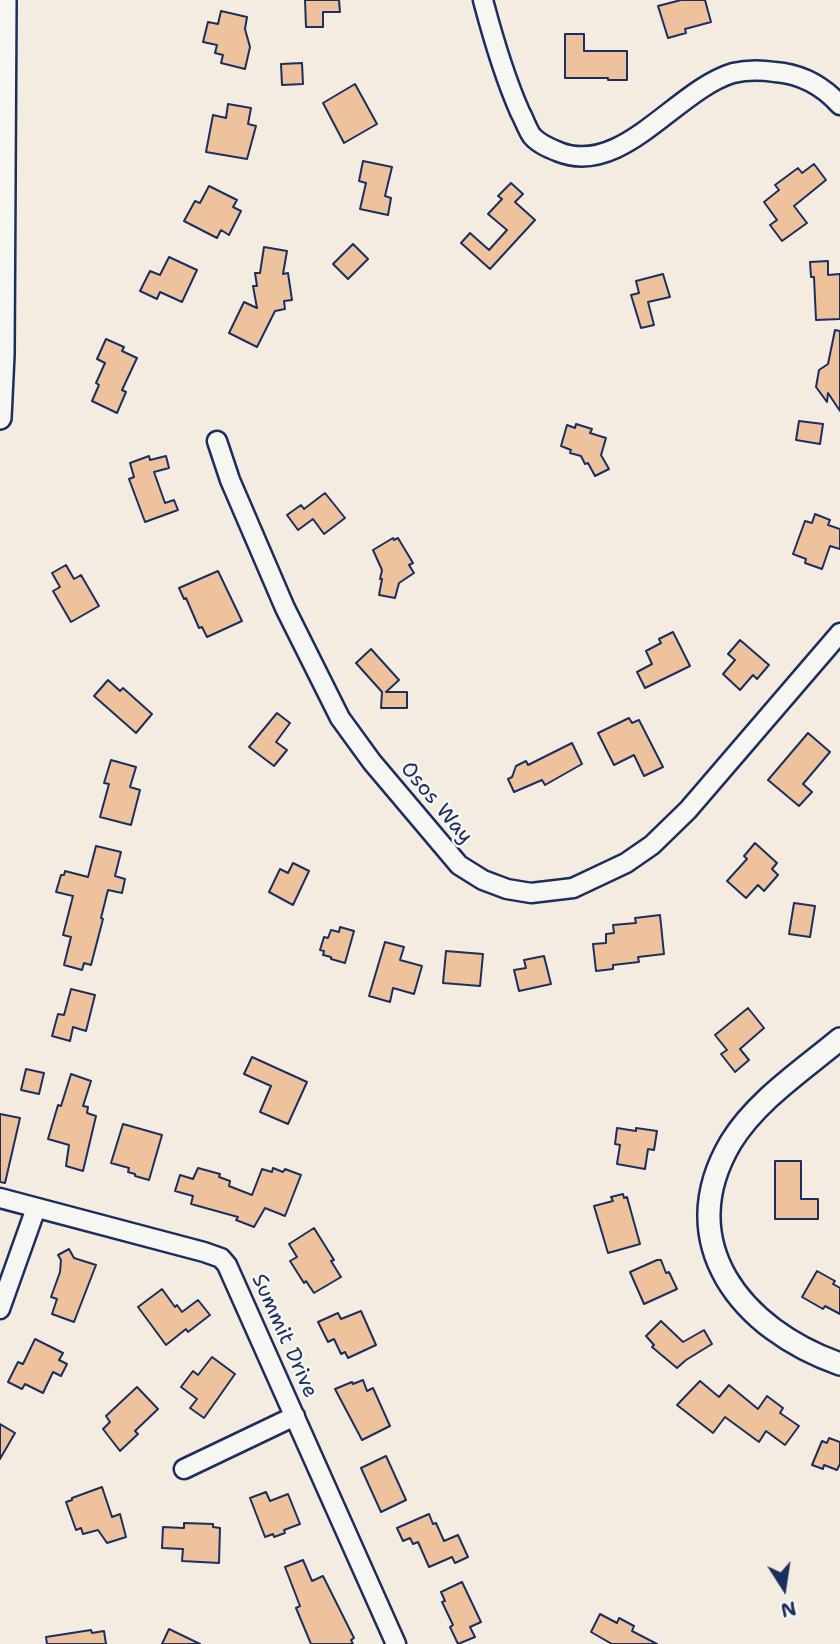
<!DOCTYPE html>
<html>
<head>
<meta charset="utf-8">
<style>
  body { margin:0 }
  #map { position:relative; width:840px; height:1644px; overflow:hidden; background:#f5ece1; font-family:"Shantell Sans",sans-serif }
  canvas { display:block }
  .north { position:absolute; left:749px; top:1553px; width:70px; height:70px; -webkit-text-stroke:5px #f6f6f2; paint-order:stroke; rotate:168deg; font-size:19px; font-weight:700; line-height:28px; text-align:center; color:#1b2f5e }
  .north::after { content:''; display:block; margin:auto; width:24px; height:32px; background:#1b2f5e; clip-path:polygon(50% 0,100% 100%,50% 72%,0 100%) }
</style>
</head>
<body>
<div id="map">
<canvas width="840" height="1644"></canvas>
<div class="north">N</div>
</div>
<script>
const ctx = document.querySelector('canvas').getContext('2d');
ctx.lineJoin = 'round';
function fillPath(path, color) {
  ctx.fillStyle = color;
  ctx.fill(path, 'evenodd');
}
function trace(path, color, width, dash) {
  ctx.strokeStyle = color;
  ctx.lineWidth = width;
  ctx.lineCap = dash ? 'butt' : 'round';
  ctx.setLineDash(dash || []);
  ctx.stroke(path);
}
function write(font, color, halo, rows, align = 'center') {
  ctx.font = font + ' "Shantell Sans",sans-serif';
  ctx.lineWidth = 5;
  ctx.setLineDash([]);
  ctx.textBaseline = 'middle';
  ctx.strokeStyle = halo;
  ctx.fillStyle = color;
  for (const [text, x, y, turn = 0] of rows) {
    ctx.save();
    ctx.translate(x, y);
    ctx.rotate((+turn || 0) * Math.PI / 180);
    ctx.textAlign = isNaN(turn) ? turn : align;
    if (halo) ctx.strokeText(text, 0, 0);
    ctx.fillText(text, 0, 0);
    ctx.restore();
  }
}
const building = new Path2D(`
  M305 0H339L340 12H323V27H306Z
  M681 0H705L711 22 685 29 686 33 668 38 658 6Z
  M221 11 247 17 245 29 250 47 245 69 221 63 223 55 215 53 217 45 203 42 208 22 218 24Z
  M565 34H584V51H627V80H608V78H565Z
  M302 63 303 84 282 85 281 64Z
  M355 84 377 124 344 143 323 103Z
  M228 104 251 108 248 124 256 126 247 159 206 152 213 115 226 118Z
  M363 161 392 167 385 196 391 198 388 215 360 209 366 183 359 181Z
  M814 164 826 180 794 206 807 223 782 241 770 225 777 220 764 202 779 190 775 185 798 168 802 173Z
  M511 183 523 194 515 202 535 220 490 269 461 243 470 233 489 250 507 230 488 214 502 199 498 196Z
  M209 186 237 200 233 207 241 211 229 235 221 230 217 238 184 221 195 201 200 203Z
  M353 244 368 259 348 279 333 264Z
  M264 247 287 251 283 274 288 273 292 300 284 301 285 309 275 311 257 347 229 333 244 302 257 308 253 286H257L255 273H260Z
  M169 257 197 270 182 302 160 292 157 299 140 291 150 271 160 275Z
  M828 261V275L840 274V319L816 320 814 277H811L810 262Z
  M663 274 670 297 648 302 654 325 641 328 631 295 639 293 636 281Z
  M835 330 840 331V411L828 393 827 402 816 387 819 370 828 364Z
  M106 339 124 347 122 351 137 358 122 390 126 392 117 413 92 401 99 385 96 383 105 363 97 359Z
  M799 421 823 424 820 444 796 440Z
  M576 424 592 429 590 433 606 438 601 455 609 469 595 476 588 463 585 464 581 456 570 453 571 450 561 446 567 425 575 428Z
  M149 456 150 460 166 456 169 468 154 472 165 503 174 500 178 510 145 522 129 479 134 477 130 463Z
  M325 493 345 518 324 534 313 519 298 530 287 515 301 505 304 509Z
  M815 514 830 520 828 525 840 529V549L830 546 822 569 805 563 806 559 793 554 805 521 812 523Z
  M393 538 394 540 398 538 413 563 409 565 414 573 399 583 395 598 379 595 382 579H380L382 570 373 550Z
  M66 565 74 579 81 575 99 606 71 622 53 591 60 587 52 573Z
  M218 571 242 621 207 637 202 627 199 628 186 598 184 599 179 588Z
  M673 632 690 666 645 688 637 672 652 664 646 651 661 643 659 639Z
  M740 640 769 665 757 679 753 675 740 690 723 674 735 660 728 654Z
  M371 649 399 680 386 692H407V708H381L382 692 356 663Z
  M108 680 120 691 123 688 152 714 136 733 94 696Z
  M277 713 290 723 276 742 287 750 274 766 249 747Z
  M629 718 632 723 639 720 663 767 644 776 634 755 614 765 598 733Z
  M808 733 830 752 803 784 812 792 799 806 768 780Z
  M572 743 582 764 545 785 542 780 514 792 508 779 512 777 516 766 526 761 528 765Z
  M111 760 136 767 130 787 140 790 131 825 100 817 109 784 104 783Z
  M755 843 777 863 772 869 778 875 764 891 758 885 746 898 727 881 747 859 744 856Z
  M96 846 121 852 115 876 125 879 122 893 108 890 101 918 103 919 91 965 84 963 82 970 64 965 71 937 63 935 73 896 56 892 61 875H64L65 871 88 877Z
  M293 863 309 871 293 905 269 892 280 869 288 873Z
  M794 903 815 906 810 937 789 934Z
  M660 915 664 954 638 957 639 962 613 965V969L596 971 593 944 606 943V934L614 933 613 925 636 923 635 918Z
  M340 927 354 931 345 963 331 959V957L323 955 324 951 320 950 324 937 328 938 331 930 339 932Z
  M385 942 404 947 400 960 422 966 414 994 393 988 390 1002 369 996Z
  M446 951 483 954 480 986 443 983Z
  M544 956 551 984 519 991 514 970 526 968 524 960Z
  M71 989 95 995 86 1031 73 1027 70 1041 52 1036 58 1014 64 1015Z
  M748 1008 764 1028 740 1049 749 1060 735 1072 721 1054 727 1050 715 1035Z
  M252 1057 307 1082 288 1124 260 1112 271 1086 244 1074Z
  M26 1069 44 1073 39 1094 21 1090Z
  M71 1074 91 1081 83 1106 88 1107 87 1113 96 1116 83 1171 66 1166 69 1145 48 1139 58 1105 61 1106Z
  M0 1114 20 1118 5 1183 0 1182Z
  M123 1124 162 1135 149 1180 135 1176V1174L128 1172 129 1168 111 1163Z
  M617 1128 636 1131V1128L657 1131 654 1150 648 1149 645 1169 617 1164 620 1145 615 1144Z
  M775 1161H801V1199H818V1219H775Z
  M198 1168 220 1174 219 1177 230 1181 229 1186 252 1195 262 1169 272 1172 273 1168 283 1172 285 1169 301 1175 285 1216 265 1208 254 1227 236 1220 238 1217 191 1204 193 1196 175 1191 180 1175 193 1179Z
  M623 1194 624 1198 627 1197 640 1244 608 1253 594 1206 613 1201 611 1197Z
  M314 1228 334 1260 331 1261 341 1277 314 1293 306 1281 304 1283 290 1261 297 1257 289 1244Z
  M69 1249 74 1258 96 1265 74 1322 52 1314 57 1299 51 1297 60 1272 61 1260 58 1255Z
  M657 1260H661L666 1273 669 1272 677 1289 644 1304 630 1272Z
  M817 1271 835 1281 833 1284 840 1288V1314L825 1306 823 1309 802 1297Z
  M162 1289 175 1307 177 1305 182 1312 198 1300 210 1315 188 1332 186 1329 166 1345 138 1307Z
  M361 1311 376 1345 348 1358 345 1352 341 1354 334 1339 328 1342 318 1322 338 1313 341 1319Z
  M661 1321 683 1342 704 1330 712 1344 686 1360 677 1368 652 1347 654 1345 646 1336Z
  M35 1339 63 1353 59 1360 67 1364 61 1376 53 1372 43 1393 25 1384 22 1389 8 1382 18 1362 23 1364Z
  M212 1357 235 1374 204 1418 190 1408 197 1399 181 1387 193 1371 198 1375Z
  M363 1380 367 1391 373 1388 390 1426 362 1440 335 1389 352 1382 353 1384Z
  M700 1381 719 1397 729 1385 758 1409 767 1396 783 1408 780 1413 799 1426 785 1445 766 1431 759 1442 725 1417 713 1433 677 1405Z
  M137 1387 158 1409 135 1431 138 1434 120 1451 103 1429 110 1422 106 1416Z
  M0 1424 15 1433 0 1459Z
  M829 1438 840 1442V1464L837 1470 824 1465 823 1469 812 1465 822 1441 827 1443Z
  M386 1456 406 1500 381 1512 361 1468Z
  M102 1487 112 1517 120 1514 126 1537 107 1543 98 1530 83 1534 81 1528 76 1530 66 1502 72 1500V1498Z
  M266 1492 270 1501 288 1494 300 1524 284 1530 285 1533 274 1537 273 1534 265 1537 250 1498Z
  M429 1514 433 1524 436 1523 444 1541 458 1535 468 1557 455 1563 452 1557 429 1567 418 1542 413 1544 410 1538 403 1541 397 1528Z
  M184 1523 213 1524V1527L220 1528 219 1563 182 1561 183 1549 162 1548 163 1527 184 1528Z
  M303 1560 312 1581 323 1576 354 1638 351 1640 353 1644H311L296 1608 300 1606 285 1567Z
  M462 1582 481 1622 470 1627 475 1637 458 1644 450 1627 453 1625 442 1602 445 1601 441 1592Z
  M600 1614 617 1623 619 1618 634 1626 632 1631 657 1644H612L591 1632Z
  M169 1629 200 1644H162Z
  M91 1630 92 1633 104 1631 106 1644H47L46 1637Z`);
const minor = new Path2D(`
  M483 0C493 38 504 76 520 112 524 119 527 129 532 136 539 144 549 148 559 152 622 177 676 90 733 73 746 70 762 70 775 72 801 74 823 86 840 105
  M217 441 230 480 285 608 340 718 372 762 459 865 483 880 507 889 531 893 573 888 626 863 652 845 688 810 840 633
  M0 1198 204 1252 221 1258 227 1265 396 1644
  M0 1309 36 1208
  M184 1469 295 1416`);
const tertiary = new Path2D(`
  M0 418 3 355 5 0
  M840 1039C803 1070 757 1100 731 1142 671 1243 742 1330 840 1364`);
const streetNames = [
  ["Osos Way",436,803,50],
  ["Summit Drive",284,1336,66]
];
fillPath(building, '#efc29e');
trace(building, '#1b2f5e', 2);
trace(minor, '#1b2f5e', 23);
trace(tertiary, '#1b2f5e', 26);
trace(minor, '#f6f6f2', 18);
trace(tertiary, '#f6f6f2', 21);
write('21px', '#1b2f5e', '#f6f6f2', streetNames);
</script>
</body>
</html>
